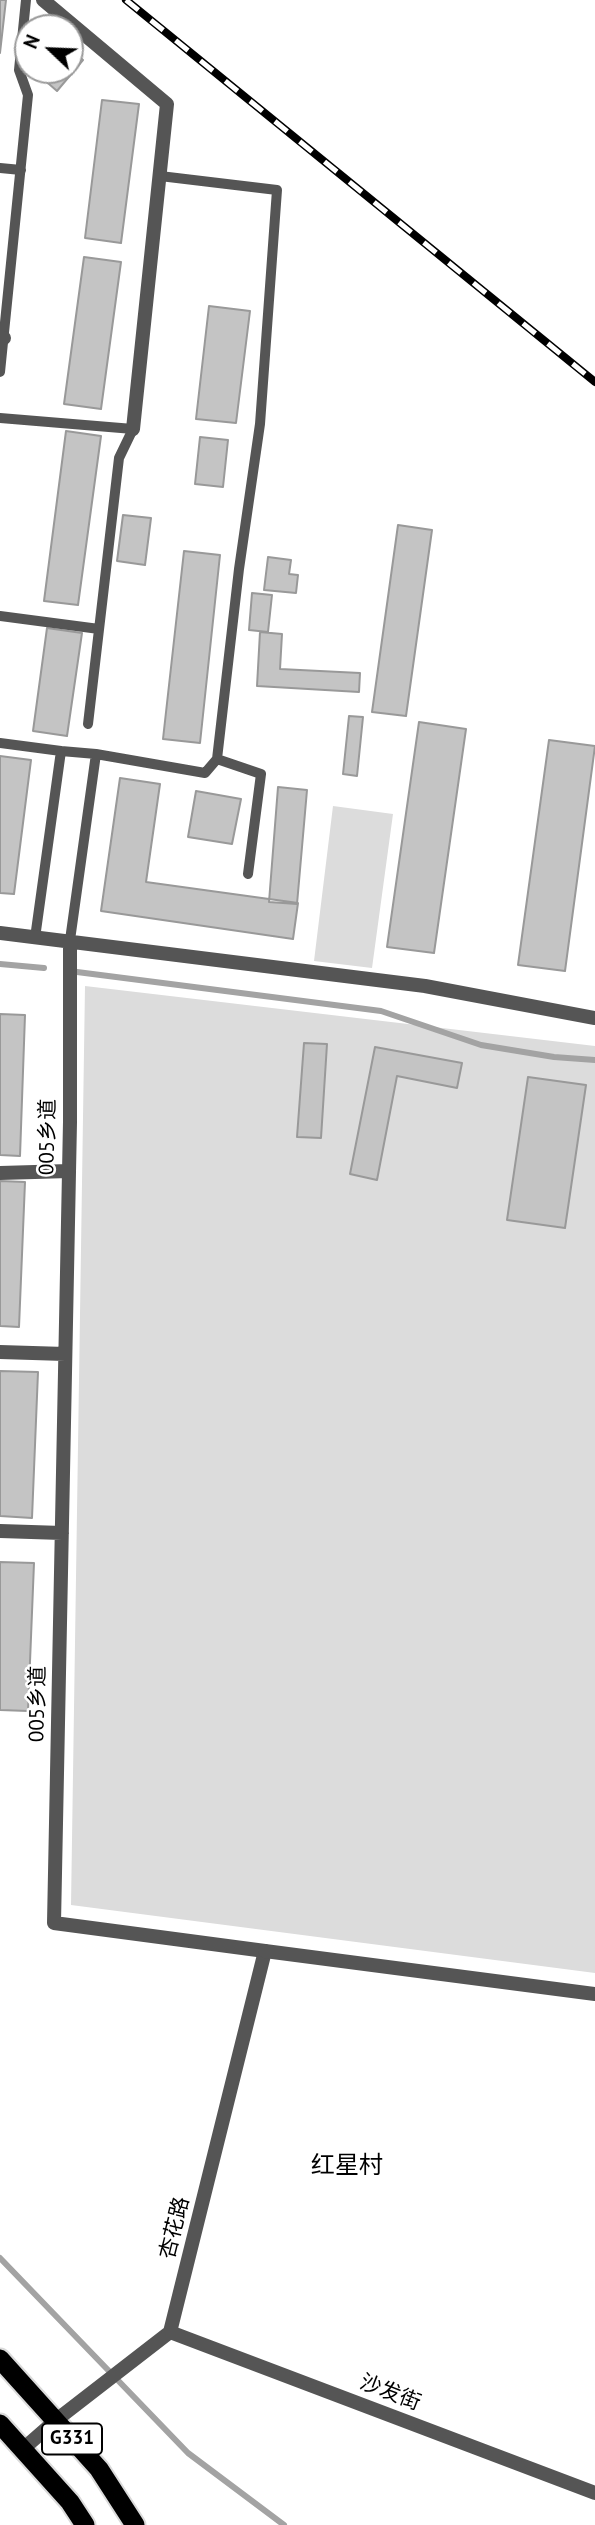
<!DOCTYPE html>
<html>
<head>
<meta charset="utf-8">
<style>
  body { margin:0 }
  #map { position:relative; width:595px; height:2525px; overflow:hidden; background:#fff; font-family:"PT Sans",sans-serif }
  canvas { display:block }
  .north { position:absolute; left:14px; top:14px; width:70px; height:70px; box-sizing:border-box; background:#fff; border:2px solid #999; border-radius:50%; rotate:293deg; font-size:19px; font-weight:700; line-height:28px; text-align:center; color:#000 }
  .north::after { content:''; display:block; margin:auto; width:24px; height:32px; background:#000; clip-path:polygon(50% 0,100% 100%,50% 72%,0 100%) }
</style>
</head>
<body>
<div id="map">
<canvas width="595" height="2525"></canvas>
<div class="north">N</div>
</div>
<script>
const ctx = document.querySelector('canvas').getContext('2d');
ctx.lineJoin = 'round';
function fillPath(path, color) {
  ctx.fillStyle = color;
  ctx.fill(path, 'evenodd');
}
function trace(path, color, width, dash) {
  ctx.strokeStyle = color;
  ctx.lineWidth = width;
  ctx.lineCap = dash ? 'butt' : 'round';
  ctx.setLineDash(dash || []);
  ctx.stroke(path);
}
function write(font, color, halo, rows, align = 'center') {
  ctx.font = font + ' "PT Sans","Noto Sans SC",sans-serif';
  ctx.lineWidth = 5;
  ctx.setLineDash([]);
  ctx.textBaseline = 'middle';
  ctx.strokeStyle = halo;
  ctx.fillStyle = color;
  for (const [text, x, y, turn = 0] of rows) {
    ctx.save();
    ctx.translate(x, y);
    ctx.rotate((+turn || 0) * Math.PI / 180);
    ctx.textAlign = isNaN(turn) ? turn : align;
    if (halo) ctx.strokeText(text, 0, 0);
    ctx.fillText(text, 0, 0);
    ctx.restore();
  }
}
const green = new Path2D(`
  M333 806 393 814 372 968 314 961Z
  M85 986 595 1046V1973L71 1905Z`);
const stream = new Path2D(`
  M0 964 44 968
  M77 972 381 1011 481 1045 554 1057 595 1060
  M0 2258 188 2453 284 2525`);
const building = new Path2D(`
  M0 0H6L0 53Z
  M70 49 83 60 57 91 33 70H70Z
  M102 100 139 104 121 243 85 238Z
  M84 257 121 262 101 409 64 404Z
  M209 306 250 311 236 423 196 419Z
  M66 431 101 436 78 605 44 601Z
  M200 437 228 440 223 487 195 484Z
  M123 515 151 518 145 565 117 561Z
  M398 525 432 530 406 716 372 712Z
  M184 551 220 555 200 743 163 739Z
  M268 557 291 560 289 574 298 575 296 593 264 590Z
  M252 593 272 595 268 632 249 630Z
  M47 628 82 633 67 736 33 731Z
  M260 632 282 634 280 669 360 673 359 692 257 686Z
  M349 716 363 717 357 776 343 774Z
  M419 722 466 729 434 953 387 947Z
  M549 740 595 746 565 971 518 965Z
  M0 756 31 760 14 894 0 893Z
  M120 778 160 784 146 882 298 903 293 939 101 911Z
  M278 787 307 790 297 904 269 902Z
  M196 791 241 799 232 844 188 837Z
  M0 1014 25 1015 20 1156 0 1155Z
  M304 1043 327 1044 321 1138 297 1137Z
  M375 1047 462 1063 457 1088 397 1076 377 1180 350 1174Z
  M528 1077 586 1085 565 1228 507 1220Z
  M0 1181 25 1182 19 1327 0 1326Z
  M0 1371 38 1372 32 1518 0 1516Z
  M0 1562 34 1563 28 1711 0 1710Z`);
const service = new Path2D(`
  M0 168 21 170
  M160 176 277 190 260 424 239 569 217 759 261 774 248 874
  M0 372 28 95 19 70 26 0
  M0 418 133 429 119 458 88 724
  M0 616 99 629
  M0 743 61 751
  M96 754 205 773 217 759
  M35 938 61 751 96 754 70 940`);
const minor = new Path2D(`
  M43 0 167 104 133 429
  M0 338H4
  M0 933 425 986 595 1018
  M0 1173 69 1171
  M0 1352 65 1354
  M0 1531 62 1533
  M170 2332 595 2493
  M23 2449 55 2421 170 2332 265 1951 54 1923 70 1122V940`);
const tertiary = new Path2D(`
  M265 1951 595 1994`);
const trunk = new Path2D(`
  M0 2359 99 2469 135 2525
  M0 2424 70 2502 85 2525`);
const rail = new Path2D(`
  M126 0 595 382`);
const shields = [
  [72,2439,60]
];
const shieldNames = [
  ["G331",72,2439]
];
const streetNames = [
  ["005乡道",48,1137,-89],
  ["005乡道",38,1704,-89],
  ["杏花路",175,2228,-76],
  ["沙发街",390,2393,21]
];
const quarterNames = [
  ["红星村",347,2166]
];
fillPath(green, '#dcdcdc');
trace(stream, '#a3a3a3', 6);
fillPath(building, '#c4c4c4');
trace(building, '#999', 2);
trace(trunk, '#dbdbdb', 23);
trace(service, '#555', 10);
trace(minor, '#555', 14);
trace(tertiary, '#555', 14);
trace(trunk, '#000', 19);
trace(rail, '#000', 8);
trace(rail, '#fff', 5, [16]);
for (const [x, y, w] of shields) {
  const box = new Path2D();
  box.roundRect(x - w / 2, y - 15.5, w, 31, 5);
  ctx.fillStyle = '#fff';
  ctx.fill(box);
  trace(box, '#000', 2);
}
write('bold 19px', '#000', null, shieldNames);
write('21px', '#000', '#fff', streetNames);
write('24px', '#000', '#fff', quarterNames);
</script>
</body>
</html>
